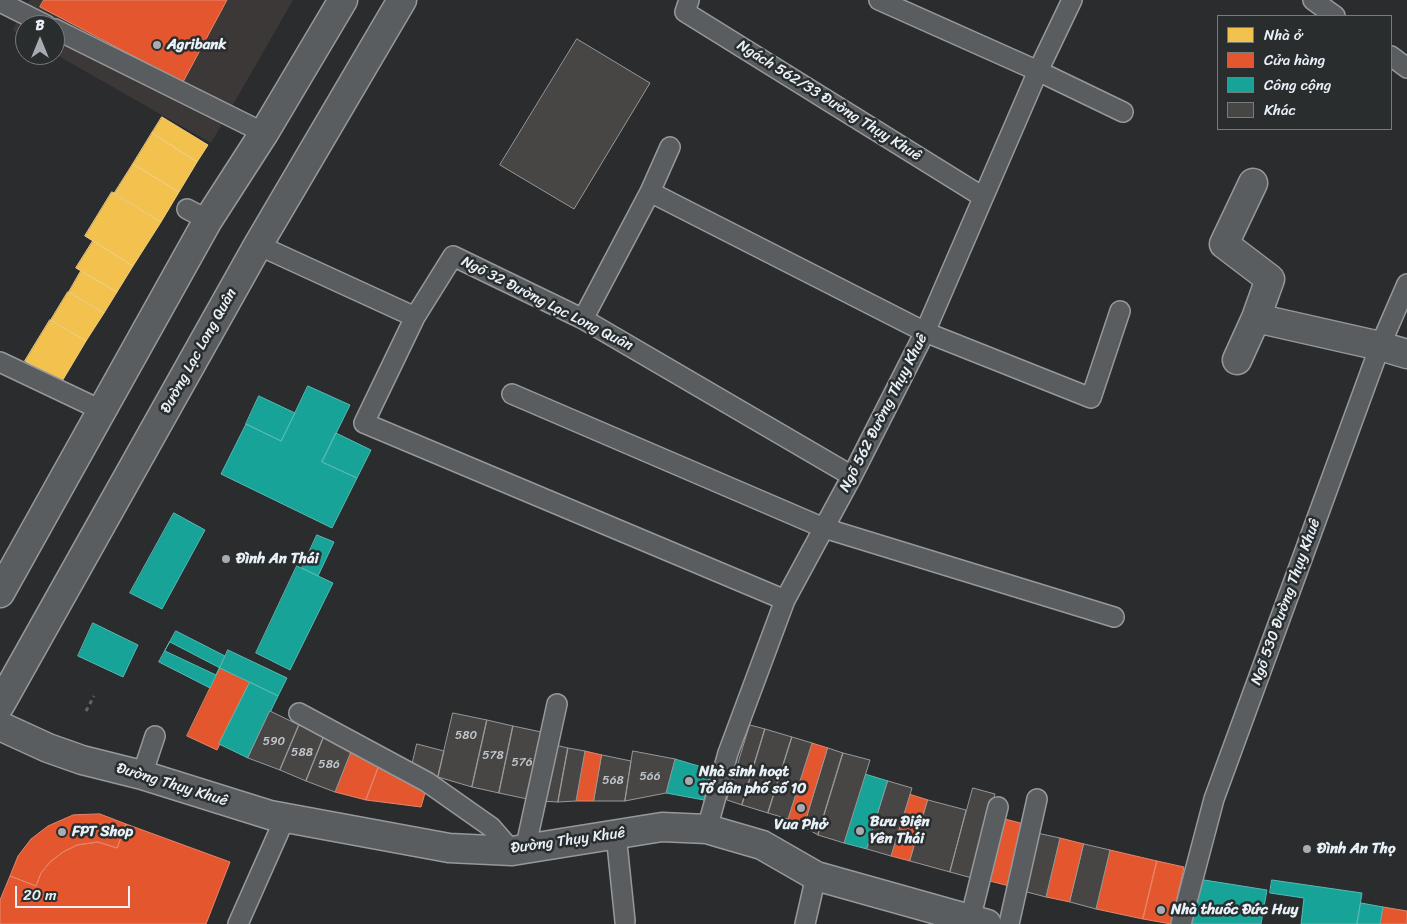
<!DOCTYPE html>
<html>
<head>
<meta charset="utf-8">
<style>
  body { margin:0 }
  #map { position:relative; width:1407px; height:924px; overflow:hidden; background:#2b2c2d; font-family:Sriracha,sans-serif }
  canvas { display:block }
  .legend { position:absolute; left:1217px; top:15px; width:175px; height:115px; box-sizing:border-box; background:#2a2d2e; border:1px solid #767b7f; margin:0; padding:6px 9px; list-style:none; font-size:15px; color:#e8f1f8 }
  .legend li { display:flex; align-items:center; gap:10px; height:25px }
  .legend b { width:25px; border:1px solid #767b7f }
  .north { position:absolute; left:15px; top:15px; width:50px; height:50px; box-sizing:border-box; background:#2a2d2e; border:1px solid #767b7f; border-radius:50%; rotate:0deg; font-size:14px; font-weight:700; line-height:20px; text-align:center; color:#e8f1f8 }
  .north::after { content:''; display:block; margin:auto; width:18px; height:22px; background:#a6acb1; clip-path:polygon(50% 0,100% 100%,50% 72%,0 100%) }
  .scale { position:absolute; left:15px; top:886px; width:115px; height:22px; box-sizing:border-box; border:2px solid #e8f1f8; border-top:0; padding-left:6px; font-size:15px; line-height:18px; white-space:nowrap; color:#e8f1f8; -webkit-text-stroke:4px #2a2d2e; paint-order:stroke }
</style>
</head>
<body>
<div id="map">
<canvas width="1407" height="924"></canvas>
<ul class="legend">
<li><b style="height:14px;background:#f2c14e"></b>Nhà ở</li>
<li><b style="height:14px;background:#e4572e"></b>Cửa hàng</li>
<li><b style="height:14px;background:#17a398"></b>Công cộng</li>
<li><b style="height:14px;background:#484644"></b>Khác</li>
</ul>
<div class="north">B</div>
<div class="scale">20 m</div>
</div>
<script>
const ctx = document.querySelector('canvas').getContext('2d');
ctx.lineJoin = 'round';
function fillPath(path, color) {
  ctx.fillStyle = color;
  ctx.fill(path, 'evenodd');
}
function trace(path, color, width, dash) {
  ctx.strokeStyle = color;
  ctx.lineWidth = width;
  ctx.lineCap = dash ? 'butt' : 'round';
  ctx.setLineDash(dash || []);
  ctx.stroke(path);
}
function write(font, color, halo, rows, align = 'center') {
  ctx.font = font + ' Sriracha,sans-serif';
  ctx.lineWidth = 5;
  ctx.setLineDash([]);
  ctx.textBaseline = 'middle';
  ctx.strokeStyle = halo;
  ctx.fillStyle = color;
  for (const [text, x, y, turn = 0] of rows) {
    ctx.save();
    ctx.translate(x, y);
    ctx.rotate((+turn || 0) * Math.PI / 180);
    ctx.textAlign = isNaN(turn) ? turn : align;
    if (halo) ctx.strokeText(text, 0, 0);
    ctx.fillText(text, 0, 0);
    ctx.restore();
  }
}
const built = new Path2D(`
  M30 0H293L211 143 55 54V25H25V37L12 30Z`);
const homes = new Path2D(`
  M162 117 208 145 197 162 152 133Z
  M152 133 197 162 179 192 133 164Z
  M133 164 179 192 161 222 114 194Z
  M112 192 161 222 133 266 85 236Z
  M93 241 133 266 117 292 76 268Z
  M81 271 117 292 104 313 69 292Z
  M68 292 104 313 86 341 51 320Z
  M50 320 86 341 61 383 25 361Z`);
const shops = new Path2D(`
  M44 0H227L183 82 40 7Z
  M220 668 250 682 217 750 187 736Z
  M812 743 828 748 804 827 788 819Z
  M352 749 380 763 366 800 335 792Z
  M585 751 602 755 594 801H576Z
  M380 763 427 786 421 807 366 800Z
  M909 794 928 800 910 861 891 856Z
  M100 814 126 824 117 848 98 842 77 845 63 852 50 862 41 873 36 886 10 876 18 856 31 839 48 826 73 815Z
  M1001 818 1028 825 1013 887 986 880Z
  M126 824 230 862 206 924H0V900L10 876 36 886 41 873 50 862 63 852 77 845 98 842 117 848Z
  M1060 838 1084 844 1070 902 1046 897Z
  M1110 850 1157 861 1143 919 1096 909Z
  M1157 861 1184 867 1171 924 1143 919Z
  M1383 907 1407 911V924H1380Z`);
const public = new Path2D(`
  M308 386 350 405 322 462 357 478 332 528 221 474 246 424 281 441Z
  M259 396 295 413 281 441 246 424Z
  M336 433 371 450 357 478 322 462Z
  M174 513 205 530 162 609 130 593Z
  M317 535 334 542 318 576 302 568Z
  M297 566 333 583 290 670 256 653Z
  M93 623 138 645 123 677 78 656Z
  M176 631 225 656 210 688 159 662Z
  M170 642 220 668 216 675 165 651Z
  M228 650 287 678 278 696 220 668Z
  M250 682 278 696 248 758 219 744Z
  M675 759 712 770 704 800 666 793Z
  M865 774 888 781 867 849 844 843Z
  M1198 879 1267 890 1261 924H1191Z
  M1272 880 1362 893 1357 924H1301L1304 898 1270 893Z
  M1361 903 1383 907 1380 924H1357Z`);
const building = new Path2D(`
  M577 39 650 83 574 209 500 165Z
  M270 711 299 725 280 770 248 758Z
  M453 713 487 720 472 787 438 777Z
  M487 720 513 726 499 793 472 787Z
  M299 725 324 736 306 781 280 770Z
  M750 725 765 729 742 805 727 800Z
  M513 726 546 733 532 800 499 793Z
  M765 729 792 737 768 813 742 805Z
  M324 736 352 749 335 792 306 781Z
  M792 737 812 743 788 819 768 813Z
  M417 744 444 751 438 777 411 770Z
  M551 744 568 748 558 802 540 801Z
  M568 748 585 751 576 801 558 802Z
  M828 748 843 753 818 835 804 827Z
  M633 751 675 759 666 793 625 801Z
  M843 753 870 760 844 843 818 835Z
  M602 755 631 761 625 801H594Z
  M888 781 912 788 891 856 867 849Z
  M973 788 995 794 972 878 950 872Z
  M928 800 966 810 950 872 910 861Z
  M1037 833 1060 838 1046 897 1023 891Z
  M1084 844 1110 850 1096 909 1070 902Z`);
const path = new Path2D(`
  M86 711 94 696`);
const service = new Path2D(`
  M689 0 685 12 983 197
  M879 0 1038 71 1123 112
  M1313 0 1335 16
  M0 2 46 25
  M55 29 264 133
  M1391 56 1407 68
  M650 192 925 332 1091 398 1120 311
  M187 209 208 220
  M258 245 415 317 453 256 583 319 852 476
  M415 317 364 423 785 600
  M583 319 650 192 670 147
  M0 362 101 410
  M512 394 824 528 1114 617
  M299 713 427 782 491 827 512 851
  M142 775 155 736
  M707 829 728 753 785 600 852 476 925 332 1038 71 1072 0
  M616 834 625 921
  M525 850 557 704
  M970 920 998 807
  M238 924 285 818
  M805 924 816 876
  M1009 924 1037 799
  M1181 924 1214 799 1380 346 1407 284`);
const minor = new Path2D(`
  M1256 318 1380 346 1407 354
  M1237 360 1256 318 1270 279 1224 244 1253 183`);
const secondary = new Path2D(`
  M0 593 208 220 264 133 343 0
  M0 705 258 245 402 0
  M0 726 48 748 82 760 142 775 270 815 449 848 512 851 662 827 707 829 762 845 816 876 987 924`);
const markers = [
  [157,45,5,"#a6acb1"],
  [226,559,5,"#a6acb1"],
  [689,781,5,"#a6acb1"],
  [801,808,5,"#a6acb1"],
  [860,831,5,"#a6acb1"],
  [62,832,5,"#a6acb1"],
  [1307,849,5,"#a6acb1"],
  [1161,910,5,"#a6acb1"]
];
const numberNames = [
  ["580",466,736],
  ["590",274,742],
  ["588",302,753],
  ["578",493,756],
  ["576",522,763],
  ["586",329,765],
  ["566",650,777],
  ["568",613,781]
];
const poiNames = [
  ["Agribank",167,45],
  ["Đình An Thái",236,559],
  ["Nhà sinh hoạt",699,772],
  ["Tổ dân phố số 10",699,789],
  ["Bưu Điện",870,822],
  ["Yên Thái",870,839],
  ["Vua Phở",801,825,"center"],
  ["FPT Shop",72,832],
  ["Đình An Thọ",1317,849],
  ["Nhà thuốc Đức Huy",1171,910]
];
const streetNames = [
  ["Ngách 562/33 Đường Thụy Khuê",829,101,32],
  ["Ngõ 32 Đường Lạc Long Quân",547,304,27],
  ["Đường Lạc Long Quân",199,351,-61],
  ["Ngõ 562 Đường Thụy Khuê",884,413,-63],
  ["Ngõ 530 Đường Thụy Khuê",1286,602,-70],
  ["Đường Thụy Khuê",172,785,17],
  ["Đường Thụy Khuê",568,841,-8]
];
fillPath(built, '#3b3837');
fillPath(homes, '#f2c14e');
trace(homes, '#efcf81', 1);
fillPath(shops, '#e4572e');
trace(shops, '#e5856b', 1);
fillPath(public, '#17a398');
trace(public, '#56bab5', 1);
fillPath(building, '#484644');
trace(building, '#96989a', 1);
trace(service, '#96989a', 22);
trace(minor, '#96989a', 31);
trace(secondary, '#96989a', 31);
trace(path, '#636566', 3, [4, 4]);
trace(service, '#5a5d60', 19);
trace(minor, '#5a5d60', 28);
trace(secondary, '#5a5d60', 28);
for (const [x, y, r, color] of markers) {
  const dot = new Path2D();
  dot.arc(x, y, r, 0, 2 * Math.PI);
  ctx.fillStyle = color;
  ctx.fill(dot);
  trace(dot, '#2a2d2e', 2);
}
write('12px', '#c0c6cb', null, numberNames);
write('bold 15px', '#e8f1f8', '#2a2d2e', poiNames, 'left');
write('15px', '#e8f1f8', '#2a2d2e', streetNames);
</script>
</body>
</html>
